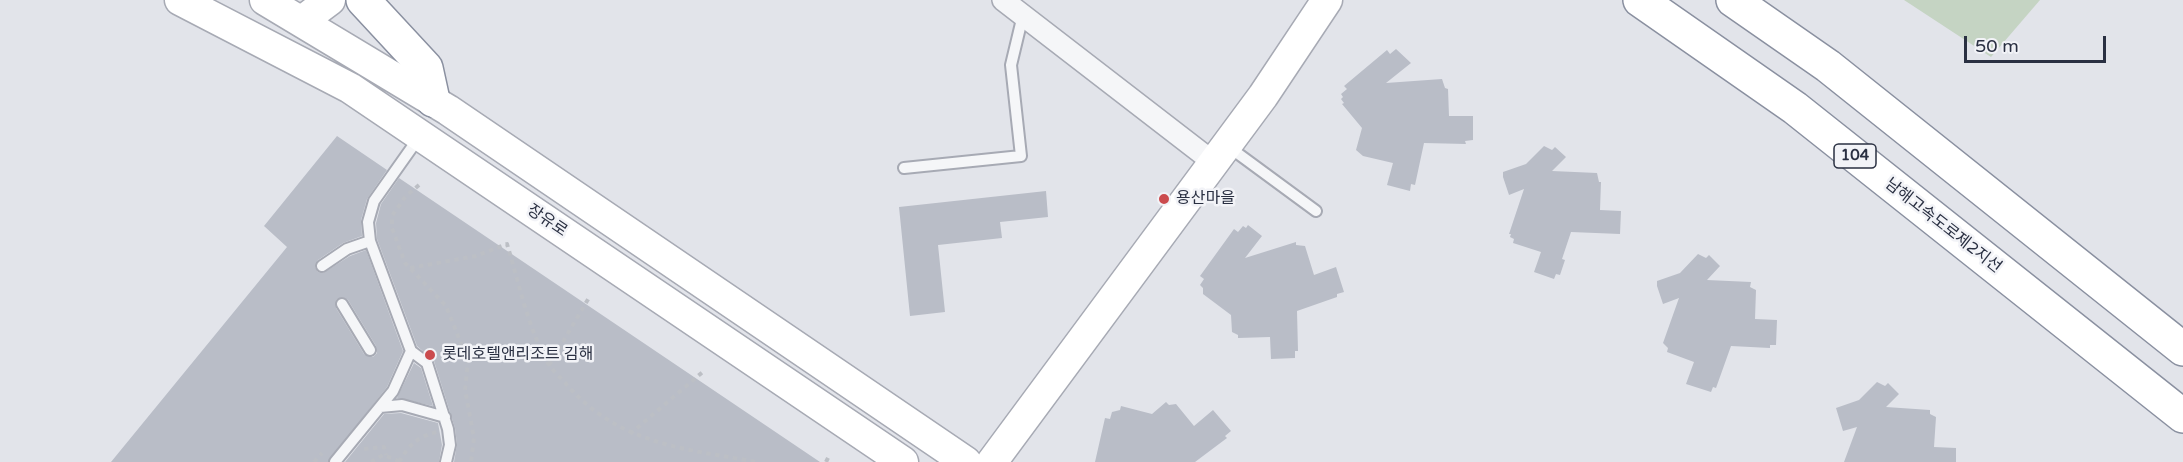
<!DOCTYPE html>
<html>
<head>
<meta charset="utf-8">
<style>
  body { margin:0 }
  #map { position:relative; width:2183px; height:462px; overflow:hidden; background:#e2e4ea; font-family:"Varela Round",sans-serif }
  canvas { display:block }
  .scale { position:absolute; left:1964px; top:36px; width:142px; height:27px; box-sizing:border-box; border:3px solid #2a3042; border-top:0; padding-left:8px; font-size:18px; line-height:21px; white-space:nowrap; color:#2a3042; -webkit-text-stroke:4px #f2f3f7; paint-order:stroke }
</style>
</head>
<body>
<div id="map">
<canvas width="2183" height="462"></canvas>
<div class="scale">50 m</div>
</div>
<script>
const ctx = document.querySelector('canvas').getContext('2d');
ctx.lineJoin = 'round';
function fillPath(path, color) {
  ctx.fillStyle = color;
  ctx.fill(path, 'evenodd');
}
function trace(path, color, width, dash) {
  ctx.strokeStyle = color;
  ctx.lineWidth = width;
  ctx.lineCap = dash ? 'butt' : 'round';
  ctx.setLineDash(dash || []);
  ctx.stroke(path);
}
function write(font, color, halo, rows, align = 'center') {
  ctx.font = font + ' "Varela Round","Noto Sans KR",sans-serif';
  ctx.lineWidth = 5;
  ctx.setLineDash([]);
  ctx.textBaseline = 'middle';
  ctx.strokeStyle = halo;
  ctx.fillStyle = color;
  for (const [text, x, y, turn = 0] of rows) {
    ctx.save();
    ctx.translate(x, y);
    ctx.rotate((+turn || 0) * Math.PI / 180);
    ctx.textAlign = isNaN(turn) ? turn : align;
    if (halo) ctx.strokeText(text, 0, 0);
    ctx.fillText(text, 0, 0);
    ctx.restore();
  }
}
const green = new Path2D(`
  M1904 0H2040L1991 57Z`);
const building = new Path2D(`
  M1396 49 1411 63 1386 83 1442 79 1445 88 1448 89 1449 116H1473V140L1465 141 1466 144 1424 143 1415 185 1411 184 1410 191 1387 185 1393 163 1363 156 1356 150 1362 128 1342 104 1344 103 1341 99 1343 97 1341 94 1347 89 1344 86 1387 50 1390 54Z
  M337 136 387 170 367 199 361 220 362 236 343 243 318 260 315 267 318 272 323 273 350 256 366 250 403 351 387 387 328 462H111L287 247 264 226ZM342 297 348 300 376 346 377 353 373 357 364 354 336 308V300Z
  M1544 146 1552 150 1555 147 1566 157 1552 171 1597 173 1599 182H1601L1600 210 1621 211 1620 234 1571 232 1562 259 1565 260 1560 275 1556 274 1554 279 1534 272 1541 252 1513 243 1514 239 1510 237 1511 234H1509L1524 189 1509 195 1503 177V172L1526 164Z
  M399 178 820 462H454L457 444 455 428 434 361 417 346 377 239 376 223 381 204Z
  M1046 191 1048 217 1000 222 1002 238 938 245 945 312 910 316 899 207Z
  M1248 225 1262 236 1245 258 1296 242V245L1305 246 1314 275 1336 267 1344 292 1337 294V297L1297 311 1298 351H1295V358L1271 359 1270 337 1238 338V335L1232 332 1231 315 1203 294V288L1200 285 1204 279 1200 276 1234 229 1238 232 1243 226 1246 228Z
  M1698 254 1706 258 1709 255 1720 266 1707 280 1751 282 1750 287 1756 290 1755 319 1777 320 1776 345H1770V348L1731 346 1716 388 1713 387 1711 392 1686 384 1694 362 1667 352 1668 348 1663 343 1679 298 1663 304 1657 286V281L1680 273Z
  M414 363 421 368 433 406 397 398Z
  M1877 382 1885 386 1888 383 1899 394 1886 407 1930 410V414L1936 417 1934 447 1956 448V462H1844L1857 427 1843 431 1836 408 1859 400Z
  M1166 402 1169 405 1176 404 1194 426 1213 410 1231 431 1225 436 1227 438 1195 462H1095L1105 418 1110 419 1112 412 1120 410 1121 406 1152 414Z
  M401 413 438 423 442 445 439 462H345L384 414Z`);
const path = new Path2D(`
  M419 185 405 197 392 216V228L405 263 446 306 468 361 465 390 474 438 471 462
  M410 268 476 256 507 244C519 283 528 329 549 365 554 372 562 379 567 385 619 444 684 449 757 462
  M549 365 590 296
  M630 434 705 370
  M364 449 384 447 386 455
  M314 462 322 453
  M371 462 383 455 399 461
  M399 462C410 444 417 437 437 432
  M826 462 829 456`);
const lane = new Path2D(`
  M420 136 374 201 368 222 370 241 411 351 427 363 448 429 450 445 446 462
  M1229 147 1316 211
  M904 168 1021 156 1011 65 1023 15
  M322 266 347 249 370 241
  M342 304 370 350
  M380 407 402 405 445 417
  M335 462 393 391 411 351`);
const street = new Path2D(`
  M1003 0 1213 162`);
const secondary = new Path2D(`
  M180 0 350 88 903 462
  M265 0 448 110 966 462
  M302 21 330 0
  M992 462 1263 96 1327 0`);
const highway = new Path2D(`
  M363 0 426 68 433 100
  M1640 0 1795 108 2183 416
  M1733 0 1828 66 2183 349`);
const markers = [
  [1164,199,6,"#cb4b4e"],
  [430,355,6,"#cb4b4e"]
];
const shields = [
  [1855,156,42]
];
const shieldNames = [
  ["104",1855,156]
];
const poiNames = [
  ["용산마을",1176,199],
  ["롯데호텔앤리조트 김해",442,355]
];
const streetNames = [
  ["장유로",547,221,34],
  ["남해고속도로제2지선",1943,226,38]
];
fillPath(green, '#c5d4c3');
fillPath(building, '#b9bdc7');
trace(lane, '#a7aab4', 14);
trace(street, '#a7aab4', 24);
trace(secondary, '#a7aab4', 33);
trace(highway, '#8a90a0', 36);
trace(path, '#bcbfc5', 4, [4.5, 4.5]);
trace(lane, '#f5f6f8', 10);
trace(street, '#f5f6f8', 21);
trace(secondary, '#fff', 30);
trace(highway, '#fff', 33);
for (const [x, y, r, color] of markers) {
  const dot = new Path2D();
  dot.arc(x, y, r, 0, 2 * Math.PI);
  ctx.fillStyle = color;
  ctx.fill(dot);
  trace(dot, '#f2f3f7', 2);
}
for (const [x, y, w] of shields) {
  const box = new Path2D();
  box.roundRect(x - w / 2, y - 12, w, 24, 4.5);
  ctx.fillStyle = '#f2f3f7';
  ctx.fill(box);
  trace(box, '#2a3042', 1.5);
}
write('bold 15px', '#2a3042', null, shieldNames);
write('16px', '#2a3042', '#f2f3f7', poiNames, 'left');
write('16px', '#2a3042', '#f2f3f7', streetNames);
</script>
</body>
</html>
